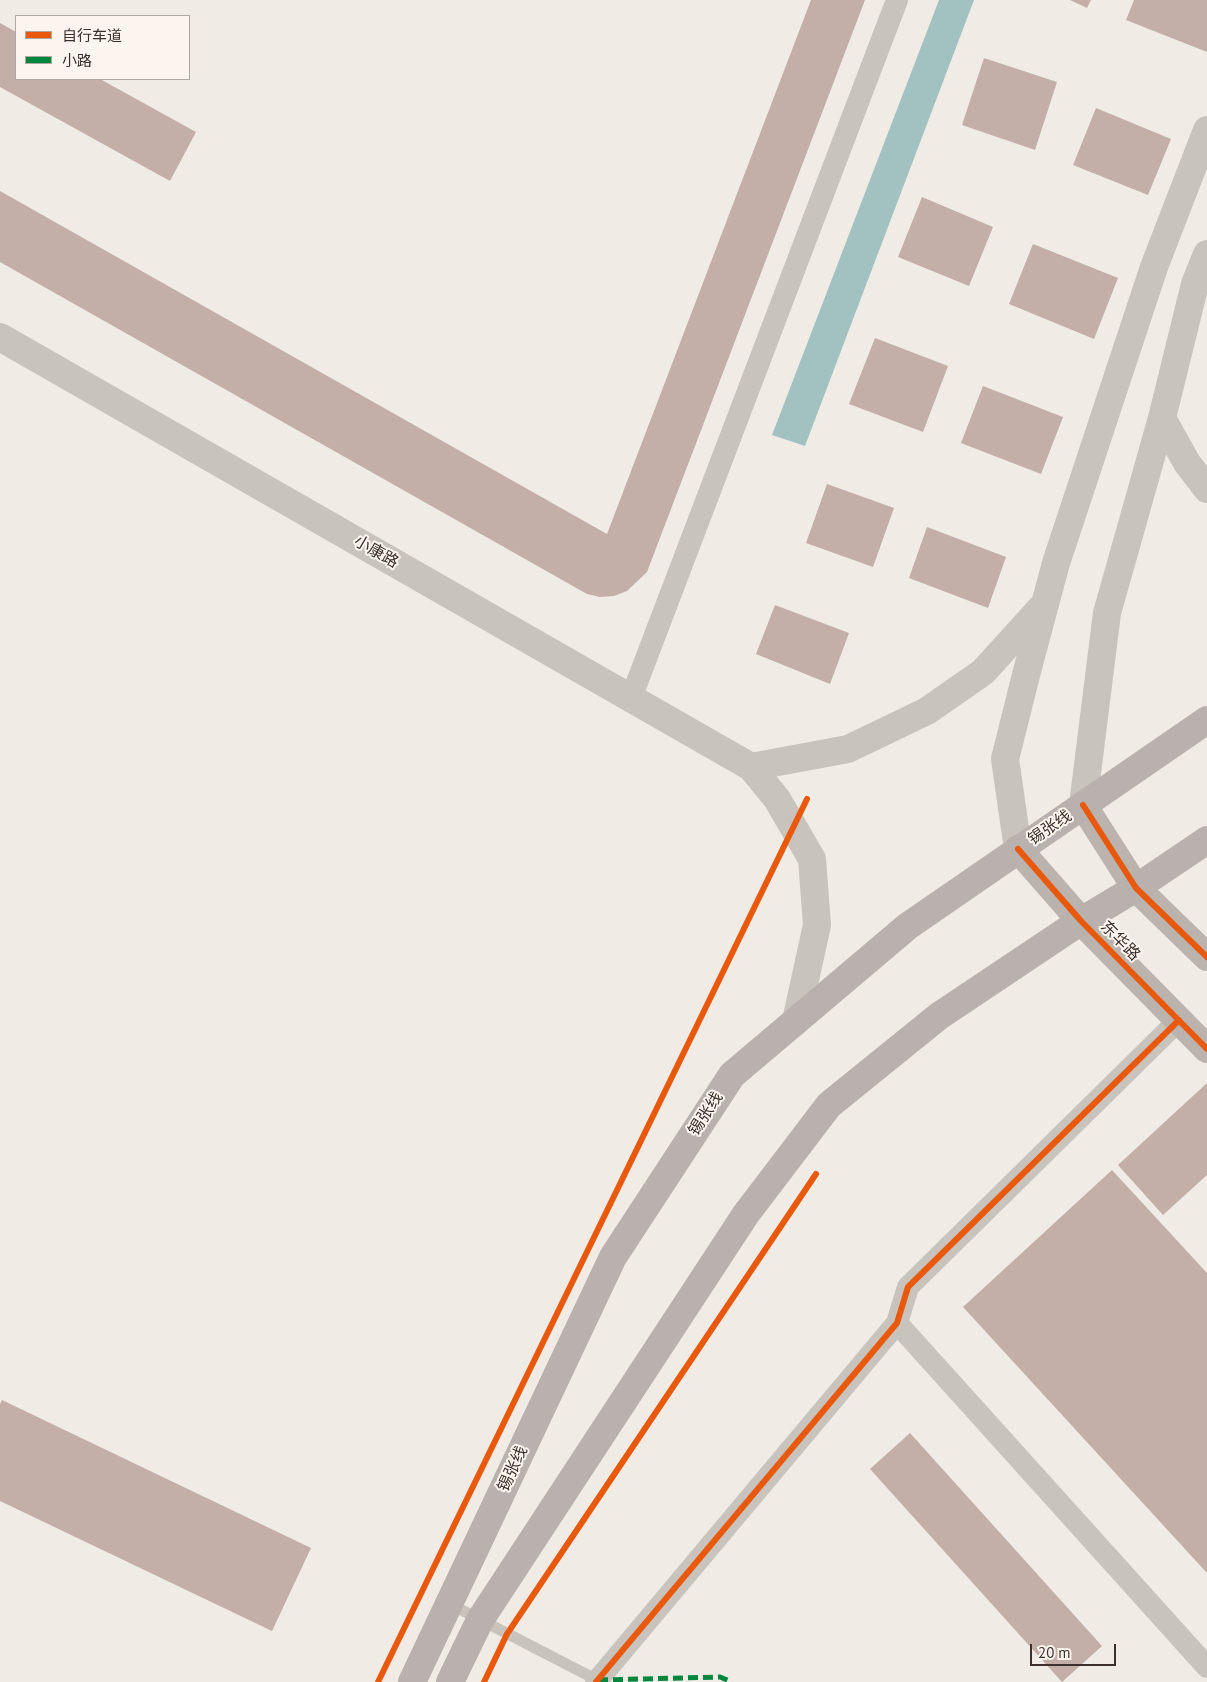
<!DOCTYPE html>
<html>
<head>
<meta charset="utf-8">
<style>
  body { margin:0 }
  #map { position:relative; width:1207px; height:1682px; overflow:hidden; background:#f0ebe5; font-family:"PT Sans","Noto Sans SC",sans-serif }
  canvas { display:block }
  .legend { position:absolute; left:15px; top:15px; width:175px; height:65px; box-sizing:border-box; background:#fbf5ee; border:1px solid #aea6a0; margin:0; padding:6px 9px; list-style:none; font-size:15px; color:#3b302b }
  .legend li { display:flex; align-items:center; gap:10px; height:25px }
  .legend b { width:25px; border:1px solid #aea6a0 }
  .scale { position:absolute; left:1030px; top:1644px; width:86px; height:22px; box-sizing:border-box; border:2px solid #3b302b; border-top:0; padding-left:6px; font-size:15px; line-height:18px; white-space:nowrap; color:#3b302b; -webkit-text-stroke:4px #fbf5ee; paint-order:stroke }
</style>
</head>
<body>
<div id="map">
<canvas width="1207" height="1682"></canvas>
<ul class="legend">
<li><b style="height:6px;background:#e8590c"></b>自行车道</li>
<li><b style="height:6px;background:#00873e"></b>小路</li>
</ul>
<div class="scale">20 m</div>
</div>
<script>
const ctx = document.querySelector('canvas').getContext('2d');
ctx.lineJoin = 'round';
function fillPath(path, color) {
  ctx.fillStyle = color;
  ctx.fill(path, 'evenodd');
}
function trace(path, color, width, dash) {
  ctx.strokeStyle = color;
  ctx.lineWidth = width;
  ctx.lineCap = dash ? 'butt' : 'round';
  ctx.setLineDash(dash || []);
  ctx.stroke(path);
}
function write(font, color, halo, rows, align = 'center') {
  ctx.font = font + ' "PT Sans","Noto Sans SC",sans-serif';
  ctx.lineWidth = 4;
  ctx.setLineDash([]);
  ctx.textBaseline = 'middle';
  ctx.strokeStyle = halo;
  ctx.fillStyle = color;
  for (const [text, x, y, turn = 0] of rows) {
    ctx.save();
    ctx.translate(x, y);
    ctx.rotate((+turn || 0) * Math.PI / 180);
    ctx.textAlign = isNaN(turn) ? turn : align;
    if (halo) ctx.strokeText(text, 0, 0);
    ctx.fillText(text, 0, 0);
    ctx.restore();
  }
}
const water = new Path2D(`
  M939 0H974L805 446 772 435Z`);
const building = new Path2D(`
  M811 0H865L647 572 627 591 614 596 600 597 587 594 0 262V191L607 534Z
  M1070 0H1091L1087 8Z
  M1134 0H1207V52L1126 20Z
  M0 23 16 32V79H100L196 132 170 181 0 87Z
  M984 58 1057 82 1035 150 962 125Z
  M1096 108 1171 139 1148 195 1073 165Z
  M922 197 993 227 969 286 898 257Z
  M1033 244 1118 278 1094 339 1009 304Z
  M875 338 948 366 923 432 849 404Z
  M983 386 1063 417 1041 474 961 443Z
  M827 484 894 508 873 567 806 543Z
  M927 527 1006 557 988 608 909 578Z
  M775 605 849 633 830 684 756 654Z
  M1207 1083V1175L1163 1215 1118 1165Z
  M1112 1170 1207 1273V1573L963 1307Z
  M2 1400 311 1548 272 1631 0 1501V1404Z
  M910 1433 1102 1646 1062 1682 870 1469Z`);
const service = new Path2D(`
  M450 1604 599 1681`);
const minor = new Path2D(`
  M631 698 897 0
  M897 1323 1207 1667
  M596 1682 897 1323 908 1287 1179 1020`);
const tertiary = new Path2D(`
  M0 337 751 767
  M1162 418 1187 463 1207 489
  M1083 805 1107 613 1162 418 1195 284 1207 254
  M1018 849 1005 759 1026 675 1056 563 1154 267 1207 130
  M796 1021 817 925 812 859 777 799 751 767 848 749 927 711 983 672 1042 607`);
const secondary = new Path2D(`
  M1083 805 1136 888 1207 957
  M1018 849 1081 921 1207 1049`);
const primary = new Path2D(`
  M412 1682 613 1257 732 1075 908 926 1207 720
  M450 1682 480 1620 746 1214 829 1105 939 1016 1081 921 1136 888 1207 840`);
const quiet = new Path2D(`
  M598 1680 720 1677 732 1682`);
const cycleway = new Path2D(`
  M1083 805 1136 888 1207 957
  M1018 849 1081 921 1207 1049
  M378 1682 807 799
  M484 1682 507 1634 816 1174
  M596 1682 897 1323 908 1287 1179 1020`);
const streetNames = [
  ["小康路",376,552,30],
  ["锡张线",1050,828,-34],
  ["东华路",1120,941,45],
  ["锡张线",706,1114,-57],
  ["锡张线",513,1469,-65]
];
fillPath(water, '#a1c2c1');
fillPath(building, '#c3afa7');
trace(service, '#c9c3be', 11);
trace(minor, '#c9c3be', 22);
trace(tertiary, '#c9c3be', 28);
trace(secondary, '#bab3ae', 28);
trace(primary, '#b8b1ad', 28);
trace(quiet, '#00873e', 5, [10, 5]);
trace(cycleway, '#e8590c', 6);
write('16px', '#3b302b', '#fbf5ee', streetNames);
</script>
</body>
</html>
